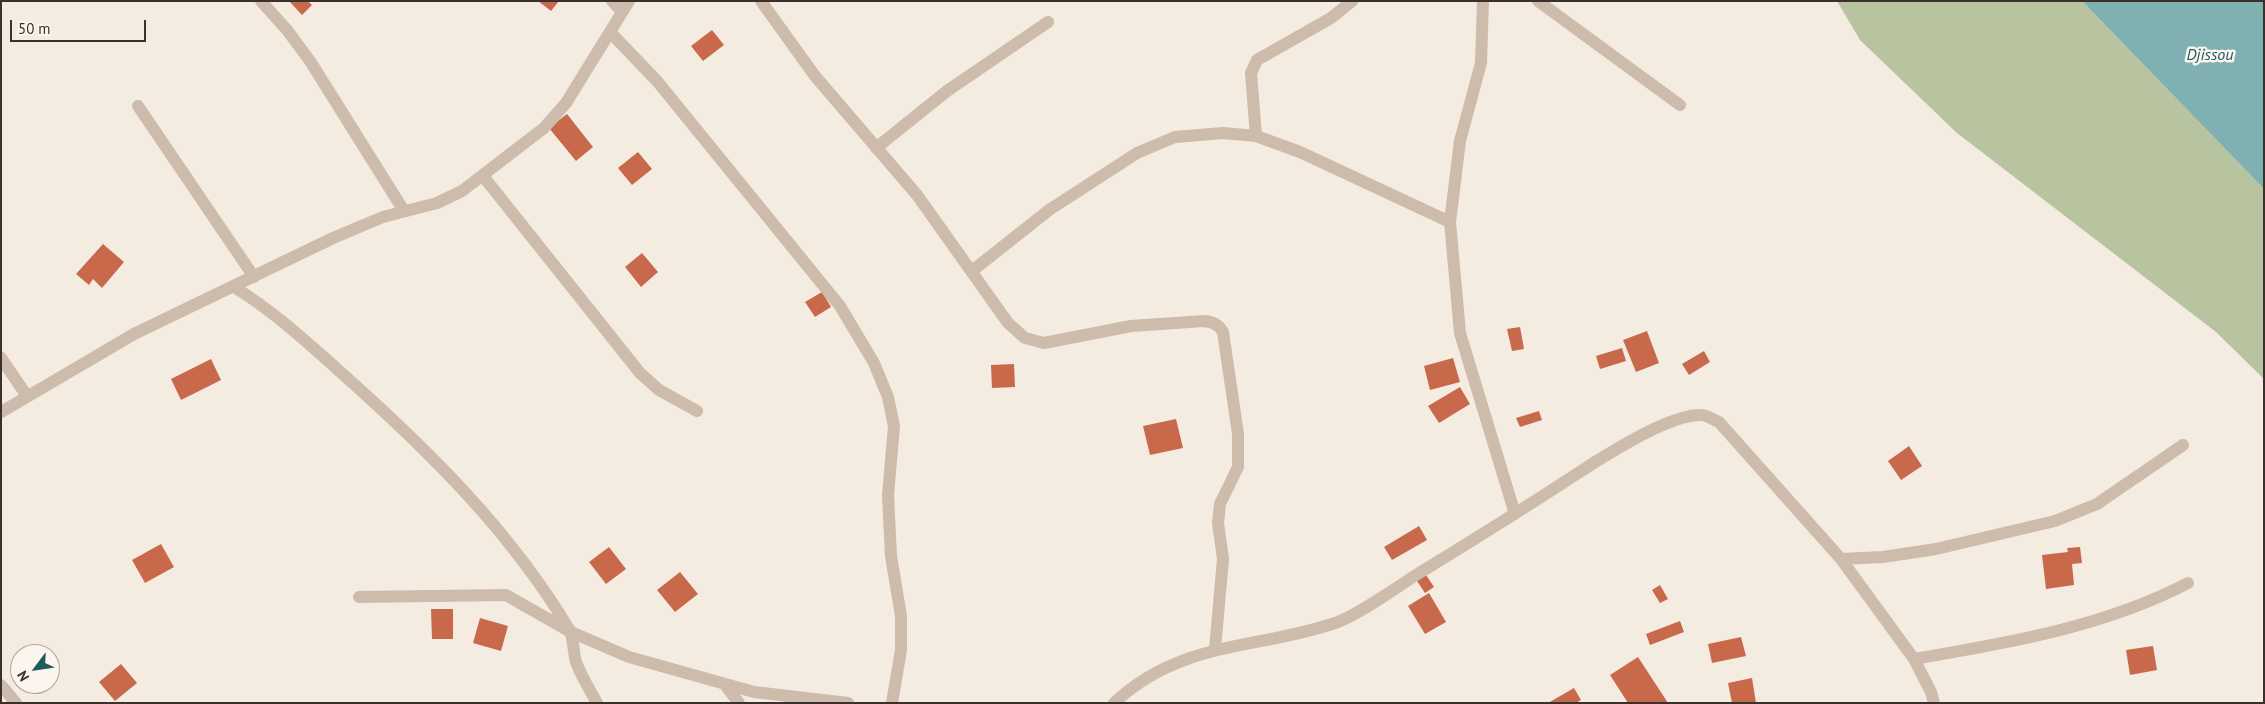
<!DOCTYPE html>
<html>
<head>
<meta charset="utf-8">
<style>
  body { margin:0 }
  #map { position:relative; width:2265px; height:704px; overflow:hidden; background:#f4ebe1; font-family:"PT Sans",sans-serif }
  canvas { display:block }
  .frame { position:absolute; inset:0; border:2px solid #3b302b; pointer-events:none }
  .north { position:absolute; left:10px; top:644px; width:50px; height:50px; box-sizing:border-box; background:#fbf5ee; border:1px solid #aea6a0; border-radius:50%; rotate:239deg; font-size:14px; font-weight:700; line-height:20px; text-align:center; color:#3b302b }
  .north::after { content:''; display:block; margin:auto; width:18px; height:22px; background:#1f5a5e; clip-path:polygon(50% 0,100% 100%,50% 72%,0 100%) }
  .scale { position:absolute; left:10px; top:20px; width:136px; height:22px; box-sizing:border-box; border:2px solid #3b302b; border-top:0; padding-left:6px; font-size:15px; line-height:18px; white-space:nowrap; color:#3b302b; -webkit-text-stroke:4px #fbf5ee; paint-order:stroke }
</style>
</head>
<body>
<div id="map">
<canvas width="2265" height="704"></canvas>
<div class="frame"></div>
<div class="north">N</div>
<div class="scale">50 m</div>
</div>
<script>
const ctx = document.querySelector('canvas').getContext('2d');
ctx.lineJoin = 'round';
function fillPath(path, color) {
  ctx.fillStyle = color;
  ctx.fill(path, 'evenodd');
}
function trace(path, color, width, dash) {
  ctx.strokeStyle = color;
  ctx.lineWidth = width;
  ctx.lineCap = dash ? 'butt' : 'round';
  ctx.setLineDash(dash || []);
  ctx.stroke(path);
}
function write(font, color, halo, rows, align = 'center') {
  ctx.font = font + ' "PT Sans",sans-serif';
  ctx.lineWidth = 5;
  ctx.setLineDash([]);
  ctx.textBaseline = 'middle';
  ctx.strokeStyle = halo;
  ctx.fillStyle = color;
  for (const [text, x, y, turn = 0] of rows) {
    ctx.save();
    ctx.translate(x, y);
    ctx.rotate((+turn || 0) * Math.PI / 180);
    ctx.textAlign = isNaN(turn) ? turn : align;
    if (halo) ctx.strokeText(text, 0, 0);
    ctx.fillText(text, 0, 0);
    ctx.restore();
  }
}
const green = new Path2D(`
  M1837 1H2082L2264 189V379L2216 332 1957 133 1860 40Z`);
const water = new Path2D(`
  M2082 1H2264V189Z`);
const building = new Path2D(`
  M289 1H308L312 5 302 15Z
  M538 1H559L551 11Z
  M712 30 724 45 703 61 691 46Z
  M567 114 593 147 576 161 549 128Z
  M638 152 652 169 632 185 618 168Z
  M103 244 124 262 102 288 93 279 89 285 76 274Z
  M642 253 658 272 641 287 625 267Z
  M822 292 831 307 815 317 805 302Z
  M1520 327 1524 349 1512 351 1507 329Z
  M1647 331 1659 363 1636 372 1623 340Z
  M1622 348 1626 361 1600 369 1596 356Z
  M1704 351 1710 362 1689 375 1682 364Z
  M1453 358 1460 382 1430 390 1424 366Z
  M211 359 221 380 181 400 171 379Z
  M1014 364 1015 387 992 388 991 365Z
  M1460 387 1470 404 1439 423 1428 406Z
  M1539 411 1542 420 1520 427 1516 418Z
  M1176 419 1183 448 1150 455 1143 426Z
  M1909 446 1922 466 1901 480 1888 461Z
  M1419 526 1427 540 1392 560 1384 547Z
  M161 544 174 567 145 583 132 560Z
  M609 547 626 569 606 584 589 562Z
  M2080 547 2082 563 2072 564 2074 585 2046 589 2042 555 2068 552 2067 548Z
  M680 572 698 594 675 612 657 590Z
  M1424 572 1434 587 1425 593 1415 578Z
  M1660 585 1668 599 1660 603 1652 590Z
  M1429 593 1446 622 1425 634 1408 606Z
  M431 609H453V639H432Z
  M480 618 508 626 501 651 473 643Z
  M1680 621 1684 632 1650 645 1646 634Z
  M1741 637 1746 656 1712 663 1708 644Z
  M2153 646 2157 670 2130 675 2126 650Z
  M1638 657 1668 703H1628L1610 675Z
  M121 664 137 683 115 701 99 682Z
  M1752 678 1756 703H1732L1728 683Z
  M1574 688 1581 700 1576 703H1548Z`);
const minor = new Path2D(`
  M261 1 287 30 310 61 404 211
  M612 1 622 12
  M761 1 815 76 917 195 1008 323 1025 338 1044 343 1131 326 1204 321C1213 322 1218 324 1223 332L1238 434V467L1220 504 1218 523 1223 559 1215 649
  M1483 1 1481 63 1460 141 1450 222 1460 333 1515 514
  M1538 1 1680 105
  M610 32 657 81 840 306 874 363 888 397 894 426 888 495 891 556 901 616V650L892 703
  M138 106 254 277
  M1256 136 1251 73 1257 60 1331 18 1352 1
  M876 148 947 91 1048 22
  M483 176 640 373 659 390 697 411
  M972 271 1049 210 1137 153 1175 137 1223 133 1256 136 1300 152 1450 222
  M234 287C275 312 310 345 346 377 431 453 510 531 569 629 574 638 573 652 576 662 581 676 590 690 597 703
  M1 358 27 396
  M1 412 134 334 333 238 383 217 437 203 462 191 544 128 566 103 629 1
  M1841 559 1883 557 1936 549 2055 521 2097 504 2183 445
  M359 597 506 595 571 632 629 657 754 692 848 703
  M1914 659C2007 643 2104 627 2188 583
  M1 685 16 703
  M726 686 739 703
  M1114 703C1181 640 1256 650 1335 623 1358 615 1394 589 1416 575 1475 539 1534 502 1592 464 1618 448 1670 415 1701 415 1707 415 1714 420 1719 422L1841 559 1914 659 1931 692 1934 703`);
const waterNames = [
  ["Djissou",2210,55]
];
fillPath(green, '#b8c4a0');
fillPath(water, '#7fb0b2');
fillPath(building, '#c8694b');
trace(minor, '#cdbbac', 12);
write('italic 16px', '#1f5a5e', '#fbf5ee', waterNames);
</script>
</body>
</html>
